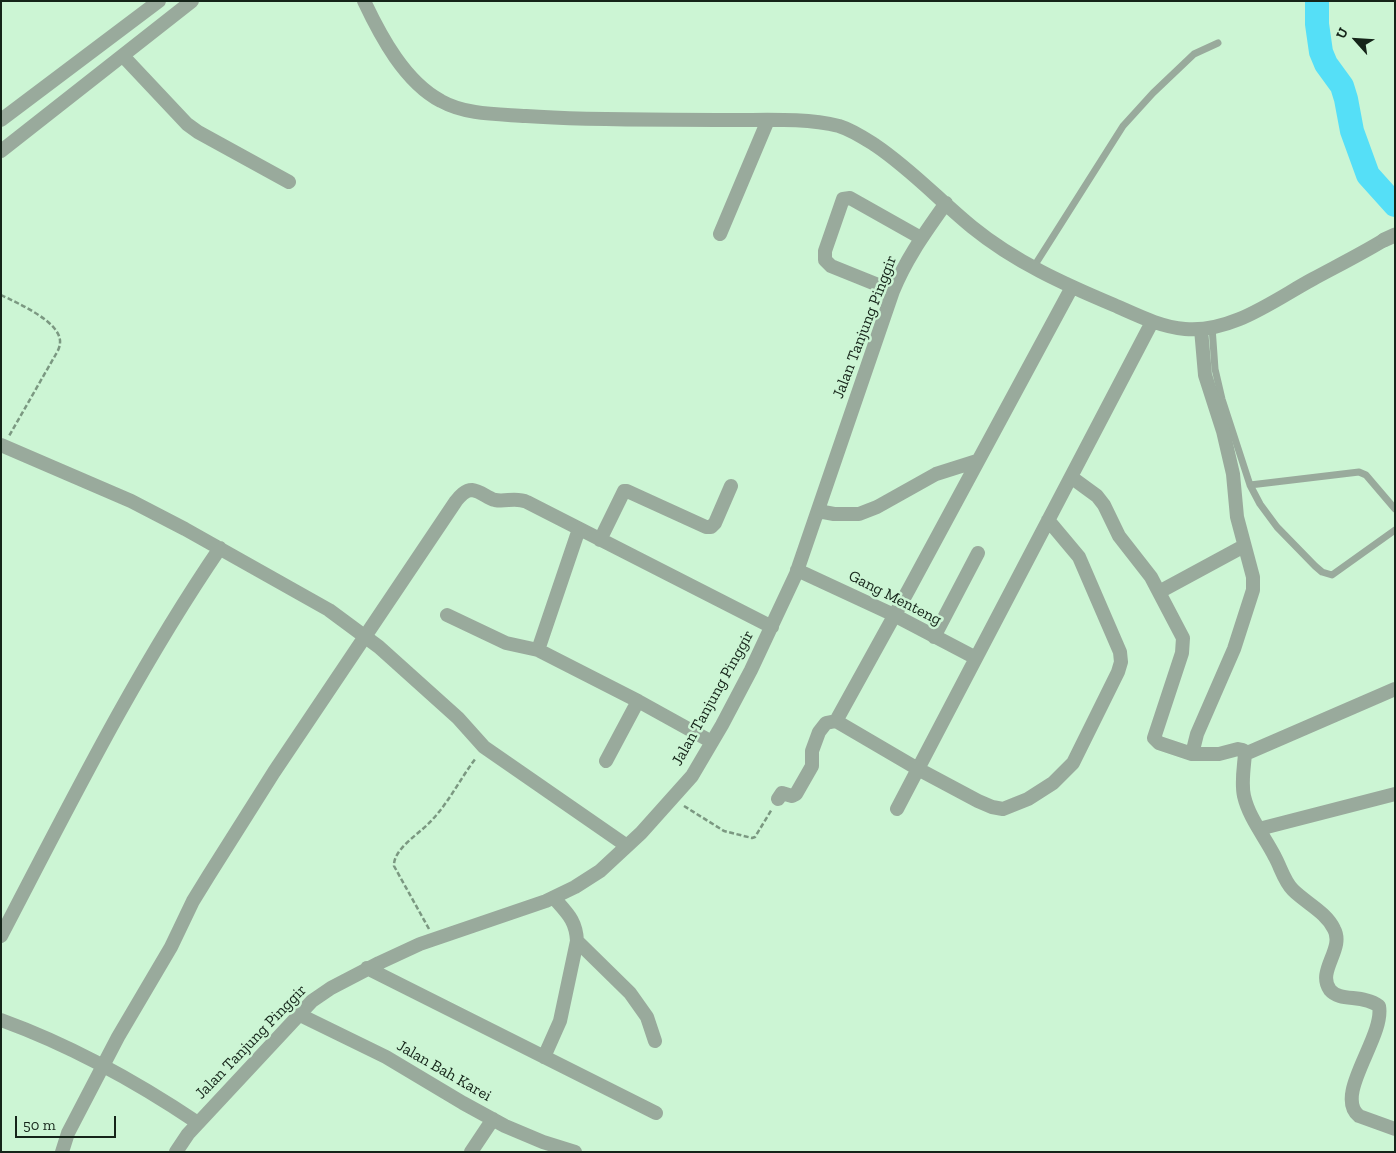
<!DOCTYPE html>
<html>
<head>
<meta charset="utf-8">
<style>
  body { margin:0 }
  #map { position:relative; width:1396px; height:1153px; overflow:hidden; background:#ccf5d4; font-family:"Zilla Slab",serif }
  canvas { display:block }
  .frame { position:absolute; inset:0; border:2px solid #152419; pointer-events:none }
  .north { position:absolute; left:1331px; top:15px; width:50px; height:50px; -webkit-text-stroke:4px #ccf5d4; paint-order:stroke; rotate:296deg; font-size:14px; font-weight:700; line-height:20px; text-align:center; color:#152419 }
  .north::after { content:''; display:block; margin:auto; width:18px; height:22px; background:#152419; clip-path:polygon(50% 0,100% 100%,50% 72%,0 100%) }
  .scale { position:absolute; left:15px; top:1116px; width:101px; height:22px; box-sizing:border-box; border:2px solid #152419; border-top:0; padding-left:6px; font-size:15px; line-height:18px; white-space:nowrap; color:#152419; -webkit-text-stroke:4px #ccf5d4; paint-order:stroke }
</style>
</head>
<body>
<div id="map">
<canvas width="1396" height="1153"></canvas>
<div class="frame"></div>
<div class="north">U</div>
<div class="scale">50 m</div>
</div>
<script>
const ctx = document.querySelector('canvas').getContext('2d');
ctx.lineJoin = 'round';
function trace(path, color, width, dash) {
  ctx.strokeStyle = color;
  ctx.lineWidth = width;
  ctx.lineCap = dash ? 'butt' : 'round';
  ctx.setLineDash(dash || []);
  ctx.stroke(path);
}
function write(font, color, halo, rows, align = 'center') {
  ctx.font = font + ' "Zilla Slab",serif';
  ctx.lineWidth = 5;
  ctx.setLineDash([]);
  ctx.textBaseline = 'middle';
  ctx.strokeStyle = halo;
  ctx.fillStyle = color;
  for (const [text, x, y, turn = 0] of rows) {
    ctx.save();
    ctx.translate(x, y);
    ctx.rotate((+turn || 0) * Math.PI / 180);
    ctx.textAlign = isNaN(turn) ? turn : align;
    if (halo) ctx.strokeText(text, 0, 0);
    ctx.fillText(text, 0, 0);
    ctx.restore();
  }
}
const river = new Path2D(`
  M1317 1V24L1321 52 1326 64 1342 86 1346 99 1352 131 1368 175 1395 205`);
const path = new Path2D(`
  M1 295C17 303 62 322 60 343 60 346 58 351 56 354L9 436
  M684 806 724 831 752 838 755 837 772 809
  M429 929 394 866C393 850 417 835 427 825 448 805 459 780 476 758`);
const service = new Path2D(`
  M1033 268 1123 126 1153 93 1194 54 1218 43
  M1212 327 1215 369 1222 399 1250 485 1260 504 1277 527 1315 566 1322 572 1332 575 1395 530
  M1250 485 1359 472 1366 475 1395 509`);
const minor = new Path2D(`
  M364 1C381 37 405 82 441 101 466 115 498 114 526 116 595 121 665 119 735 120 769 120 806 118 839 126 852 130 864 138 875 145 912 170 939 200 972 227 1015 262 1064 284 1114 305 1137 315 1160 327 1185 329 1232 333 1274 300 1313 279 1337 266 1361 254 1384 240
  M123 56 187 124 198 132 289 182
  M1 120 159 1
  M1 151 192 1
  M720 234 768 120
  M893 291 831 266 825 260V251L843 199 850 198 921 238
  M1201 329 1205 375 1223 431 1233 474 1237 517 1253 577V590L1234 649 1197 734 1192 754H1219L1238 749 1243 750 1245 754C1244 767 1241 783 1244 796 1249 818 1265 837 1275 857 1281 868 1284 881 1293 890 1306 903 1326 912 1334 929 1345 949 1316 971 1330 990 1340 1002 1363 994 1379 1006 1385 1037 1333 1095 1359 1116L1395 1129
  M1 445 131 501 185 529 329 610 379 647 458 718 484 747 627 846
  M1071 477 1097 496 1104 505 1119 536 1151 577 1183 638 1182 653 1154 738 1159 743 1192 754
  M818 511 834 514H859L877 507 936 474 977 461
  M1048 520 1079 557 1120 652 1121 662 1118 672 1073 763 1053 783 1028 799 1003 809 992 807 978 801 918 769 836 721 909 589 1072 287
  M600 540 624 491H627L706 527H711L715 523 731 486
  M797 570 894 615 976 658
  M1159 592 1244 546
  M447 615 506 643 538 650 638 701 712 742
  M934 637 978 553
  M538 650 579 529
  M1245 754 1395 689
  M606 761 638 701
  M778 799 782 793 792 796 796 794 812 766V751L819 732 826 723 836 721
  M897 809 1152 322
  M1259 829 1395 794
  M1 936C70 804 136 671 220 548
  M577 941 630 993 647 1017 655 1041
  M367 968 656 1113
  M298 1014 386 1057 463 1103 505 1126 543 1142 575 1152
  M1 1020C70 1045 137 1082 198 1123
  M544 1057 560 1021 577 941C576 920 567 913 554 898
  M62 1152 68 1133 118 1037 171 947 193 901 209 875 274 772 456 501C460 496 465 490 472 490 481 491 487 498 495 500 506 502 516 497 527 502L772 627
  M176 1152 188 1134 312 1001 331 988 379 963 420 944 546 901 575 887 600 871 641 833 692 776 722 725 751 670 796 574 893 291C907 257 925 233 946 203
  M471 1152 493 1119`);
const tertiary = new Path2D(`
  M1384 240 1395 235`);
const streetNames = [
  ["Jalan Tanjung Pinggir",865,327,-69],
  ["Gang Menteng",895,598,27],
  ["Jalan Tanjung Pinggir",713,698,-61],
  ["Jalan Tanjung Pinggir",251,1042,-46],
  ["Jalan Bah Karei",444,1071,30]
];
trace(river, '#55dff7', 24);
trace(path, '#7b9881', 2.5, [5, 2.5]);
trace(service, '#99aa9c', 7);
trace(minor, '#99aa9c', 14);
trace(tertiary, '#99aa9c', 15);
write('16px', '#152419', '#ccf5d4', streetNames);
</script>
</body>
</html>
